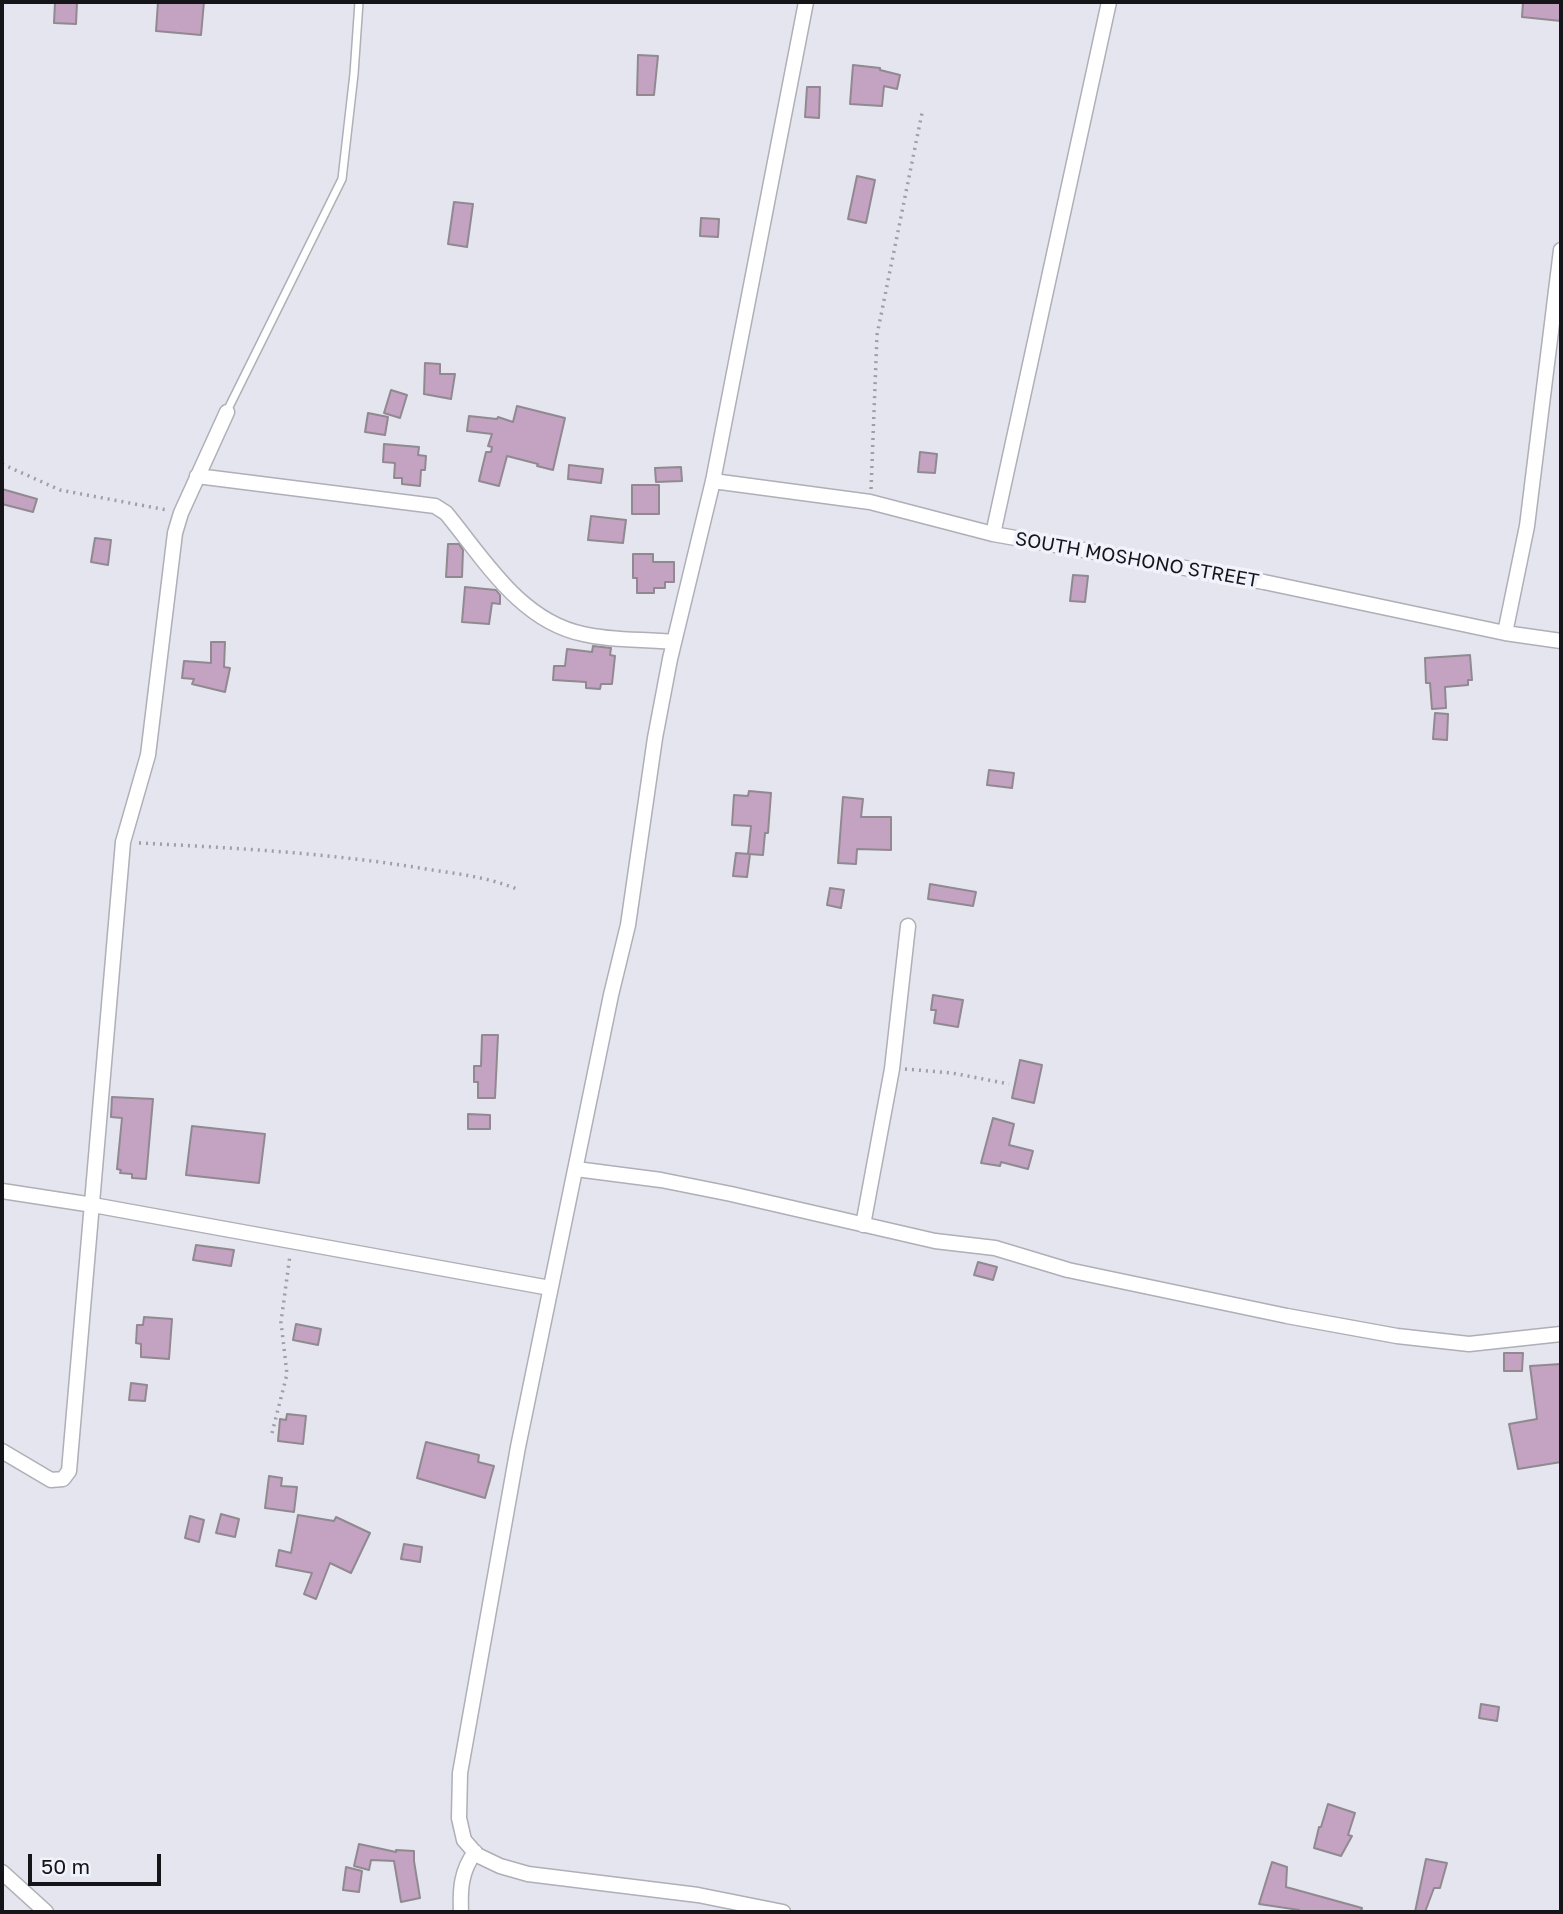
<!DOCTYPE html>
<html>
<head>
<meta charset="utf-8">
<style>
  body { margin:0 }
  #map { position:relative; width:1563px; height:1914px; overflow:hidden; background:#e4e5ee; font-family:"Golos Text",sans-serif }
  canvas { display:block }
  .frame { position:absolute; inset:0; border:4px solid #151519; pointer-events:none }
  .scale { position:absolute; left:28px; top:1854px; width:133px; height:32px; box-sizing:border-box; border:4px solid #151519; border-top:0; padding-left:9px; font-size:21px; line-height:24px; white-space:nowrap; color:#151519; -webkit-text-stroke:5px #f1f3fc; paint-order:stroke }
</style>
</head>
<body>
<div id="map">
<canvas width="1563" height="1914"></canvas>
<div class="frame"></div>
<div class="scale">50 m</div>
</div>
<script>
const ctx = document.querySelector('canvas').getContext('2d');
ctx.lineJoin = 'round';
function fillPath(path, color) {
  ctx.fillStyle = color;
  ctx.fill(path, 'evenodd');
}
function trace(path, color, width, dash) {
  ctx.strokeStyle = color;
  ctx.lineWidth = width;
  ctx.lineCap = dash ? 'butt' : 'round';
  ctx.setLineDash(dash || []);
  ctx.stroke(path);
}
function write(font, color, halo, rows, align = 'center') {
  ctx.font = font + ' "Golos Text",sans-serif';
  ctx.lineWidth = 7;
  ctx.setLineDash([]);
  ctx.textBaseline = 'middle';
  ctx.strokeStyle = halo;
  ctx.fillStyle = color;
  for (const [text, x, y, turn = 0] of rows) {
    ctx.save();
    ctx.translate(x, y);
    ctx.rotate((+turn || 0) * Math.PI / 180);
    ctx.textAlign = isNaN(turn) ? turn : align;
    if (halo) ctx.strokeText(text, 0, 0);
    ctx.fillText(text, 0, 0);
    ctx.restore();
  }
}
const building = new Path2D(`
  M55 2H77L76 24 54 23Z
  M158 2H204L201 35 156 31Z
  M1523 2H1561V21L1522 17Z
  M638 55 658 56 654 95H637Z
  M853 65 880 68V70L900 75 897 89 884 86 882 106 850 104Z
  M807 87H820L819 118 805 117Z
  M857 176 875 180 866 223 848 219Z
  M454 202 473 204 467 247 448 244Z
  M701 218 719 219 718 237 700 236Z
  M425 363 440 364V374H455L451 399 424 394Z
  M391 390 407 395 400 418 384 413Z
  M517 406 565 418 553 470 537 466 538 464 507 456 499 486 479 481 486 452H491L492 447 488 446 492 434 467 431 469 416 497 419 498 417 513 422Z
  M368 413 388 417 385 435 365 432Z
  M384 444 419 447 418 455 426 456 425 470H421L420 486 402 484V478H394L395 463 383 462Z
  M920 452 937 454 935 473 918 472Z
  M569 465 603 469 601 483 568 479Z
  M681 467 682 481 656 482 655 468Z
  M632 485H659V514H632Z
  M2 489 37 499 33 512 2 504Z
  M591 516 626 520 623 543 588 540Z
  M95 538 111 540 108 565 91 562Z
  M448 544H459L463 550 462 577H446Z
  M633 554H653V562H674V582H665V588H654V593H637V578H633Z
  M1073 575 1088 576 1085 602 1070 601Z
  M465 587 496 590 500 595V604L492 603 489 624 462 622Z
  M211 642H225L224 667 230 668 225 692 192 684 194 679 182 678 184 661 211 663Z
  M593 646 611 648 610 655 615 656 612 684H601L600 689 586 688V682L553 680 554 666H565L567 649 592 652Z
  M1470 655 1472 680H1468V685L1445 687 1446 708 1432 709 1430 683H1426L1425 658Z
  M1435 713 1448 714 1447 740 1433 739Z
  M989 770 1014 773 1012 788 987 785Z
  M749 791 771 793 768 833H765L763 855 748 854 751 826 732 825 734 795 748 796Z
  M843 797 863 799 861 817H891V850L857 849 856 864 838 863Z
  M736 853 750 854 747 877 733 876Z
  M930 884 976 892 973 906 928 899Z
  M830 888 844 890 841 908 827 905Z
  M933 995 963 1000 958 1027 934 1023 936 1010H931Z
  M482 1035H498L495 1098H478V1082H474V1066H481Z
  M1020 1060 1042 1065 1034 1103 1012 1098Z
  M112 1097 153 1099 146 1179 132 1178V1174L120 1173 121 1170 117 1169 122 1118 111 1117Z
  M468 1114 490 1115V1129H468Z
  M993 1118 1014 1124 1009 1145 1033 1151 1028 1169 1001 1162 1000 1166 981 1163Z
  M192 1126 265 1134 259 1183 186 1175Z
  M196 1245 234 1250 231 1266 193 1260Z
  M978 1262 997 1267 993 1280 974 1275Z
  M144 1317 172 1319 169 1359 141 1357V1344L136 1343 137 1325H143Z
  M296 1324 321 1329 318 1345 293 1340Z
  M1504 1353H1523L1522 1371H1504Z
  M1561 1364V1462L1518 1469 1509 1424 1537 1419 1530 1366Z
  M131 1383 147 1385 145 1401 129 1400Z
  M287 1414 306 1416 303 1444 278 1441 280 1419 286 1420Z
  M426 1442 479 1455 478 1462 494 1466 485 1498 417 1478Z
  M269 1476 282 1478 281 1486 297 1487 294 1512 265 1508Z
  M221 1514 239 1519 235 1537 216 1533Z
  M298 1515 334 1521 336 1517 370 1533 351 1573 330 1563 316 1599 304 1594 312 1573 276 1566 279 1550 291 1553Z
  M190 1516 204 1520 199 1542 185 1538Z
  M404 1544 422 1547 420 1562 401 1559Z
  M1481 1704 1499 1707 1497 1721 1479 1718Z
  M1328 1804 1355 1813 1348 1835 1352 1836 1341 1856 1314 1848 1319 1827H1321Z
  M359 1844 396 1852V1850L414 1851V1861L420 1898 401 1902 394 1861 371 1860 369 1870 354 1866Z
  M1426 1859 1447 1863 1440 1888H1434L1425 1912H1415Z
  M1272 1862 1287 1867 1286 1887 1362 1908 1361 1912H1299V1910L1259 1904Z
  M346 1867 362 1871 359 1892 343 1890Z`);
const path = new Path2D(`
  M2 464 60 490 167 510
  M871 489 877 335 922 113
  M139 843C235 848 331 853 426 869 458 874 489 877 519 890
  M905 1069 952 1073 1009 1084
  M272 1433 287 1374 281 1322 290 1255`);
const lane = new Path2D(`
  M227 411 342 179 354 74 359 2`);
const street = new Path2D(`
  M197 476 435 506 446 513C484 559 520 621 583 634 612 641 644 639 674 642
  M713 481 870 502 993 534 1264 582 1505 633 1561 641
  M993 534 1109 2
  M1505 633 1527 526 1561 250
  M576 1169 661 1180 731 1194 935 1241 995 1248 1068 1270 1287 1316 1397 1336 1469 1344 1561 1334
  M2 1191 93 1205 550 1288
  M863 1225 892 1069 908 926
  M2 1451 51 1480 63 1479 69 1471 123 842 148 755 175 533 181 513 227 412
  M2 1872 46 1912
  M461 1912C460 1889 461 1871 475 1852
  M783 1912 698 1895 528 1874 500 1866 477 1855 464 1840 459 1818 460 1773 518 1447 611 995 628 925 655 738 670 659 713 481 806 2`);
const streetNames = [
  ["SOUTH MOSHONO STREET",1137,560,10]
];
fillPath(building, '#c4a2c2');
trace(building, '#908990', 2);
trace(lane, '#aeafb7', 10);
trace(street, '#aeafb7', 17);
trace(path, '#9e9ea5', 3.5, [2, 5]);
trace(lane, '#fff', 7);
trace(street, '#fff', 14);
write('19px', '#151519', '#f1f3fc', streetNames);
</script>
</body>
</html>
